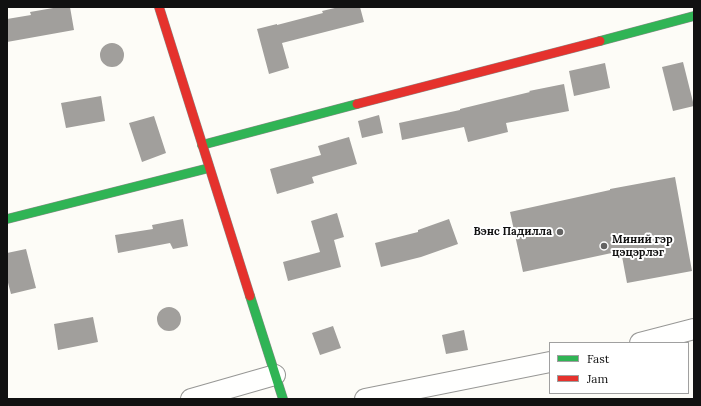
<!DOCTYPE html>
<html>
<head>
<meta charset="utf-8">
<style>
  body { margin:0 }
  #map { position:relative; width:701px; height:406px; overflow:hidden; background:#fdfcf7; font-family:Lora,serif }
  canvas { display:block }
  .frame { position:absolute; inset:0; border:8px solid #111; pointer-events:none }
  .legend { position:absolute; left:549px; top:342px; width:140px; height:52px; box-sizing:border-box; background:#fff; border:1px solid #a0a0a0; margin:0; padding:5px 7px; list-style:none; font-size:12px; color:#111 }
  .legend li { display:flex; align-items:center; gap:8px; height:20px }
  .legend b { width:20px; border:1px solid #a0a0a0 }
</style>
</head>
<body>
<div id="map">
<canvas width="701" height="406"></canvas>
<div class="frame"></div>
<ul class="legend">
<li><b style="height:5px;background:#30b455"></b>Fast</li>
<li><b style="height:5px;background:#e5322d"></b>Jam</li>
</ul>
</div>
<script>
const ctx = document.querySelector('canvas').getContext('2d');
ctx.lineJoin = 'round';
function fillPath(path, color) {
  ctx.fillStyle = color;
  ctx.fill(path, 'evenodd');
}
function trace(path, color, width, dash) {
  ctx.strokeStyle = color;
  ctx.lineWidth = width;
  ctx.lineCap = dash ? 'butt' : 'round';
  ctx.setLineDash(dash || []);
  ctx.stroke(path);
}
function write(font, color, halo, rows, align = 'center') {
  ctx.font = font + ' Lora,serif';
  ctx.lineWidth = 4;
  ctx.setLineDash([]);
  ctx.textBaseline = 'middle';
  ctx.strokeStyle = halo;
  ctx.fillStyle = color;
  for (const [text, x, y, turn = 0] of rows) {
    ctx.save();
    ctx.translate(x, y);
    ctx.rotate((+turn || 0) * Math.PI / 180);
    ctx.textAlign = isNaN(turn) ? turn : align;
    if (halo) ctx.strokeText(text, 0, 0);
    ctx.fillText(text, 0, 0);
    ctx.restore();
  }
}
const building = new Path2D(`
  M59 7H70L74 30 7 42V19L31 15 30 12Z
  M339 7H360L364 22 282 43 289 68 269 74 257 29 277 24V25L323 13 322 11Z
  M100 55a12 12 0 1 1 24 0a12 12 0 1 1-24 0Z
  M683 62 694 106 673 111 662 67Z
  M605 63 610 88 574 96 569 71Z
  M564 84 569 111 506 123 508 132 468 142 464 127 402 140 399 123 460 110V109L530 92 529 91Z
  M101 96 105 121 66 128 61 103Z
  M379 115 383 133 362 138 358 121Z
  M154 116 166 153 142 162 129 123Z
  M349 137 357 164 312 177 314 183 277 194 270 169 321 155 318 146Z
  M675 177 692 271 627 283 621 251 523 272 510 212 610 190V189Z
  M337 213 344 237 334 240 341 267 288 281 283 262 320 252 311 221Z
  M183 219 188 246 173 249 170 243 118 253 115 235 153 229 152 225Z
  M449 219 458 244 421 257 381 267 375 243 418 232V230Z
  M26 249 36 288 11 294 7 279V253Z
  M157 319a12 12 0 1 1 24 0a12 12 0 1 1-24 0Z
  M93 317 98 342 58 350 54 324Z
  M333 326 341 348 320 355 312 333Z
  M464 330 468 350 446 354 442 335Z`);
const street = new Path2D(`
  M640 343 694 329
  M191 399 275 375
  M365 399 550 362`);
const fast = new Path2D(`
  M600 41 694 16
  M202 145 357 104
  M7 219 209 168
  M250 296 283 399`);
const jam = new Path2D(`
  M159 7 250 296
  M357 104 600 41`);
const markers = [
  [560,232,4,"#646362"],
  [604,246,4,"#646362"]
];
const poiNames = [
  ["Вэнс Падилла",552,232],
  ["Миний гэр",612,240,"left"],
  ["цэцэрлэг",612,253,"left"]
];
fillPath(building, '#a19f9c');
trace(street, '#979795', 22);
trace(fast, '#8e8d8b', 10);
trace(jam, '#8e8d8b', 10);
trace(street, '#fffffe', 20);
trace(fast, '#30b455', 9);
trace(jam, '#e5322d', 9);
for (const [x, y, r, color] of markers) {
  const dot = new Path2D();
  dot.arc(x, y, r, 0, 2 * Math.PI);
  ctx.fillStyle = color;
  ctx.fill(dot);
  trace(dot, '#fff', 1.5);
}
write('bold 11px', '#111', '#fff', poiNames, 'right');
</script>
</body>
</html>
